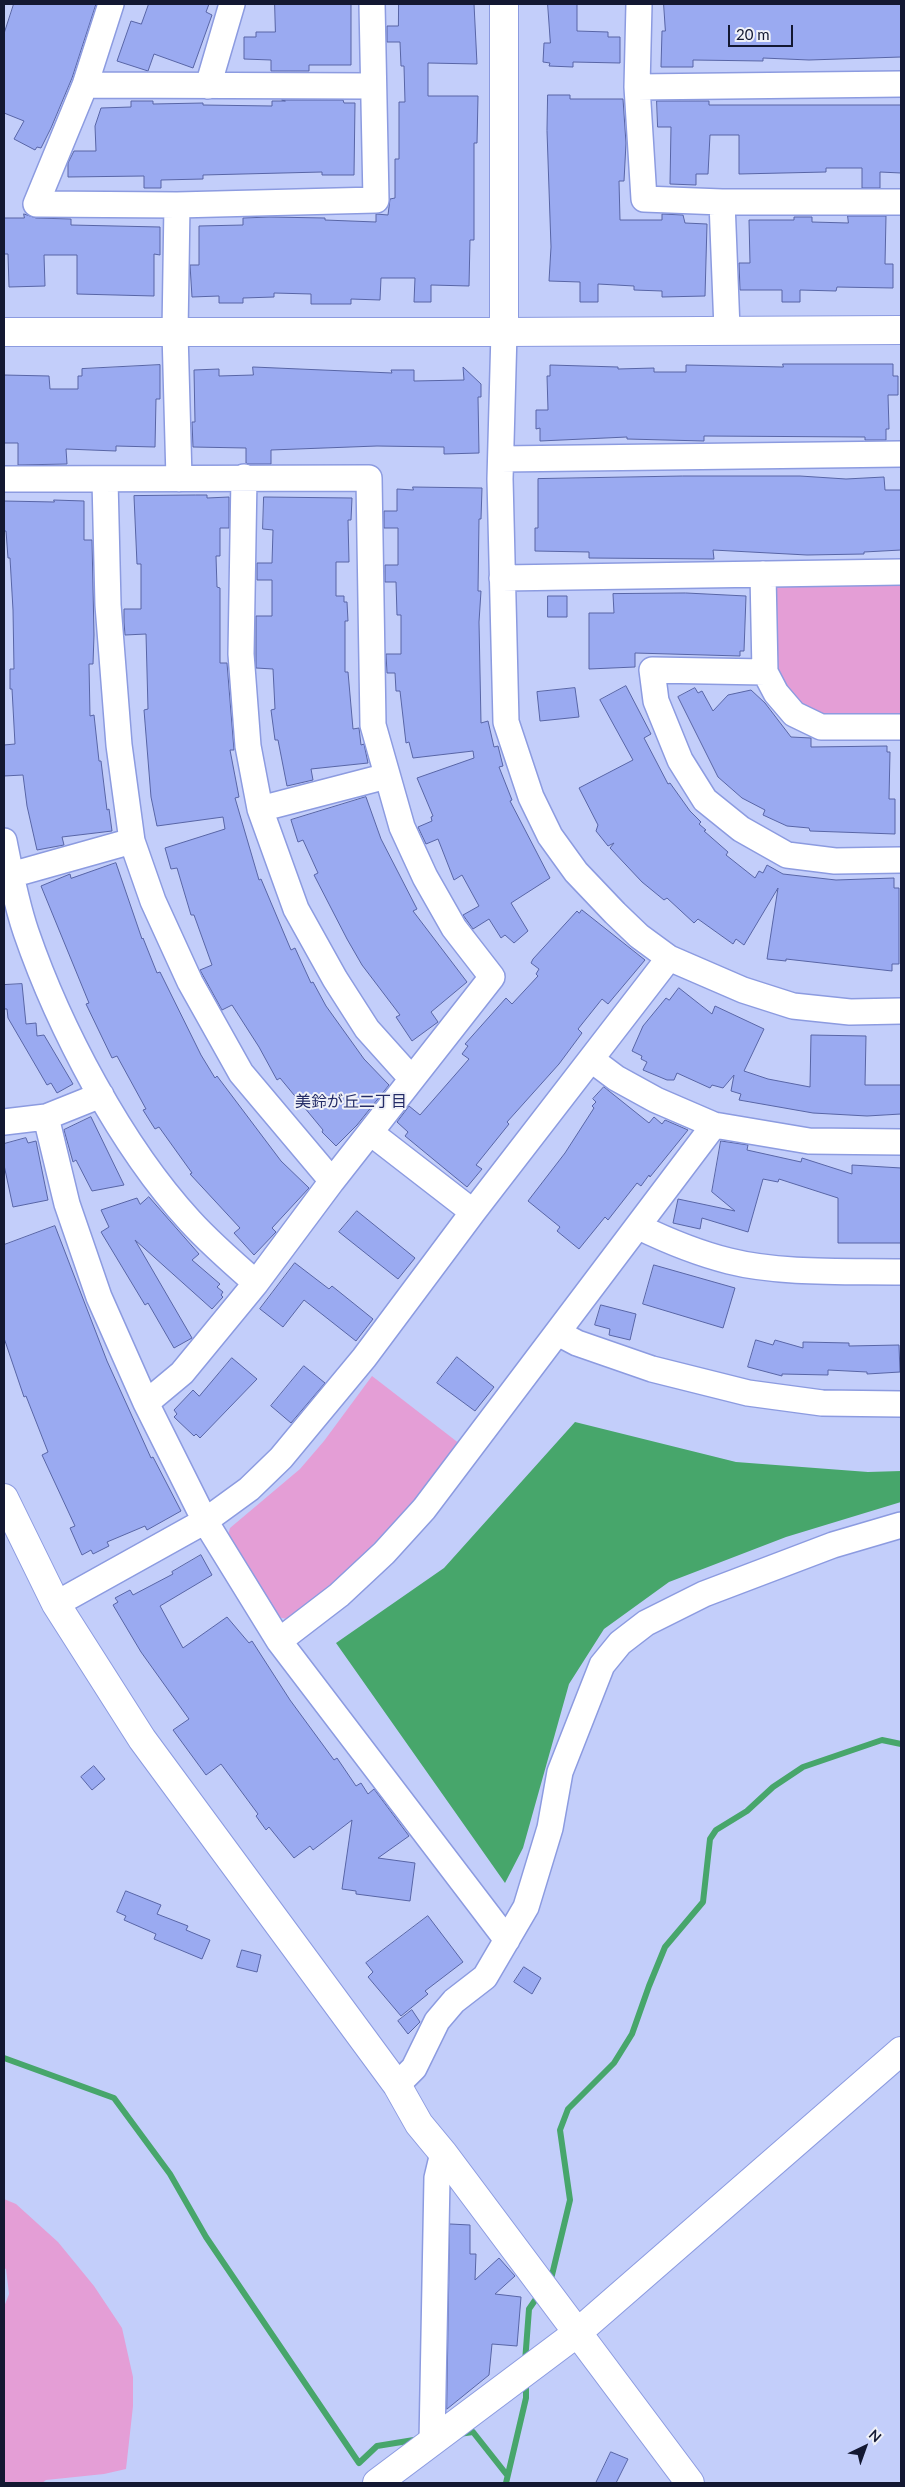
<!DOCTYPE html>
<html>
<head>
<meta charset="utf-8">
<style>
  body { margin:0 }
  #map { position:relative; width:905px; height:2487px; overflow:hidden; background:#c3cefa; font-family:Lato,sans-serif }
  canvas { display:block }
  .frame { position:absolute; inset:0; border:5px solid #131832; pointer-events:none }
  .north { position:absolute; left:840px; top:2422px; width:50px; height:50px; -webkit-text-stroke:4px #eff1f8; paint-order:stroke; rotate:42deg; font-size:14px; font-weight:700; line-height:20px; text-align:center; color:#131832 }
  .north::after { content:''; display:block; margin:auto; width:18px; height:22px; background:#131832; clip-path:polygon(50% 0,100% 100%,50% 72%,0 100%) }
  .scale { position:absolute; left:728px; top:25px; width:65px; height:22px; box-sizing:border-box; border:2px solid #131832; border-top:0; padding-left:6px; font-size:15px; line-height:18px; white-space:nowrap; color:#131832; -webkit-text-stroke:4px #eff1f8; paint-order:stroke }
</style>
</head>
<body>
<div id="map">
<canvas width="905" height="2487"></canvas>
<div class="frame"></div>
<div class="north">N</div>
<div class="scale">20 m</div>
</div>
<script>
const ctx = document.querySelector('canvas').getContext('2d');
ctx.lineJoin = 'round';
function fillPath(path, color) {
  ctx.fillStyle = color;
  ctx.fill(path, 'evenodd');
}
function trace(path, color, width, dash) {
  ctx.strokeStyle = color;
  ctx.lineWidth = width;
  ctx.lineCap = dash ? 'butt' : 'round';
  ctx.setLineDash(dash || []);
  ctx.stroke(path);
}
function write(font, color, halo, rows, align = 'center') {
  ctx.font = font + ' Lato,"Noto Sans JP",sans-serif';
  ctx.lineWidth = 4;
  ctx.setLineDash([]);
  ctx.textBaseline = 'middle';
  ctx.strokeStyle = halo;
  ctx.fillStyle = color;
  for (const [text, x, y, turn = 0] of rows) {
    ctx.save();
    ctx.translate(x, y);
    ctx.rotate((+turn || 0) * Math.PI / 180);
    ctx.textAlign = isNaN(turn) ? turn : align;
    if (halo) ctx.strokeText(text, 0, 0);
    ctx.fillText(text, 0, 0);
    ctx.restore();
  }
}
const green = new Path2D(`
  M779 585 901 586V716L828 715 810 710 791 695 772 662V590Z
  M372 1376 460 1444 411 1504 351 1568 287 1619 277 1617 227 1538 230 1528 300 1469 324 1441Z
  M4 2199 16 2204 58 2242 94 2286 122 2328 133 2377V2406L126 2469 104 2474 46 2480 42 2483H4V2307L9 2294 6 2269 4 2268Z`);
const water = new Path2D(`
  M575 1422 736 1462 868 1472 901 1471V1502L786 1537 669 1582 604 1629 569 1684 523 1848 505 1883 336 1643 444 1568Z`);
const stream = new Path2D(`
  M4 2058 114 2098 170 2174 206 2237 359 2463 377 2446 420 2439
  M548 2281 552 2275 570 2200 560 2130 568 2109 614 2063 632 2034 649 1986 665 1947 703 1902 710 1839 716 1830 747 1811 773 1787 803 1767 882 1740 901 1744
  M525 2362 529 2309 540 2293
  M459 2434 473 2432 507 2475
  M506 2483 526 2398V2382`);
const building = new Path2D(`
  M14 4H96L72 78 51 128 41 148 37 147 35 150 14 139 24 121 4 113V34Z
  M149 4H209L206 12 212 15 193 68 154 54 148 71 117 61 131 21 141 24Z
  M275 4H351V65H309V71H271V60L244 59V37H256V32H275Z
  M399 4H474L477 64 428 63V96H478L477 143H474V240H470L469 286 431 285V302H414L415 278H381L380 300 351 299V304H311V294L274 293V297L243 298V303H219V296L192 297 190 265H199V226L243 225V218L270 217 325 218V220L376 222V214L388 215 390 199 395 198V159H399V102H405L404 66H401L400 42H387V26H398Z
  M548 4H577V31L608 32V37H620V63L573 62V67L549 66 550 63 543 62 544 43H550Z
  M664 4H901V57L809 60 763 58V61L693 60V67H661L662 31H665Z
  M548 95H570V99H623L626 143 624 181H619L620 220H662V214L683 215 685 223 707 224 705 296 662 297V291L634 290V286L598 284V302H580V282L549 281 551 247 547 131Z
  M282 100H343L344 103H355L354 175H322V172L203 175V179L161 180V188H144V176L68 177V163L74 151H96L95 126 101 108 131 107V101H153V104L203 103V105L272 106V101H285Z
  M657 101H709V105H901V173L880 172V188H862V168H826V172L739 174V135H710L708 174H696V185L670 184 671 127H658Z
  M24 214 36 218 71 219V225L160 227V255L154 254V296L77 294V255H44L45 286 9 287 8 254H4V218H24Z
  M848 216H886L885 264H893V288L837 287 836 291 800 290V302H782V290H740L739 263H750L749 220H794V217H812V222L848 223Z
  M783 364H893V376H898V395H888L889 429H886V440H865V437L704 436V441L627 439V437L540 441V428L536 429V410H548L547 376H550V365L618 367V369L654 368V372H686V365L783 367Z
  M160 365V399H156L155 447 116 446V451L66 449 67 464 18 465V443H4V375L49 376 50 389H78V376H82V369Z
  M253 367 392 373 391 370H414V381L464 380 463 367 481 384V397H478L479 453 444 454V447L377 446 271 450V464H249L246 463V448L193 447 192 422H195L194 370 219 369V376L253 375Z
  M683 476H800L846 479 884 477 885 490H901V550L864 552V554L807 555 713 550 714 559 589 558V552L535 551V528H538V479Z
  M413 487 482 488 481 519H479L478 591H481L479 622 481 723 488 721 494 747 498 746 503 766 499 767 512 800 510 801 550 878 511 903 528 931 514 943 505 935 501 938 489 919 473 929 463 915 479 906 462 875 454 880 438 839 426 844 418 827 432 821 431 817 433 816 417 778 474 758 473 751 413 758 409 742 406 743 400 691H396L395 673H387L386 654H401V615H397L396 582H385V565H398V528H384V511H397V489L413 490Z
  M196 495H207V498L229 497V528H220V556H216L217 587 220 588V663H227L234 750H230L239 797 235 798 259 880 261 879 291 950 295 948 311 983 313 982 326 1006 364 1059 389 1085 357 1125 336 1146 322 1132 323 1130 280 1078 277 1080 259 1047 232 1005 222 1010 200 970 212 965 194 915H191L177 868 171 869 165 848 225 829 223 817 157 826 151 797 144 710 148 709 146 634 125 635 124 622V609H141V564H137L134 496Z
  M264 497 352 498 351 520H348L349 562H336V596H344V602H347L348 621H345V672H348L353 729 359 728 361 745 364 744 368 763 311 769 313 780 287 786 278 740H275L271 710 275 709 273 669 256 668V616H272V580H257V563H272L273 530 263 529Z
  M54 500 84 501V540H92L94 635 93 664H89L90 716 94 715 99 761H101L107 810 109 809 112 831 62 837 64 845 37 850 27 806 23 775 4 776V745L15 744 12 689H10V669H14L13 610 10 558H8L6 531H4V501L54 502Z
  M686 593 746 596 744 651H740V656L635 653V667L589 669V613H614L613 594Z
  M548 596H567V617H548Z
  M626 686 651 734 644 738 668 784 670 783 690 811 701 822 699 824 706 830 704 831 728 852 726 855 755 878 759 871 763 873 767 865 783 874 836 880 894 878V888H899V964H892V971L786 959V961L767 959 778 888 744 945 736 939 733 944 698 919 694 923 667 898 664 900 642 882 610 848 614 843 608 846 596 831 598 825 579 788 633 760 600 700Z
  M575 688 579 717 540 721 537 692Z
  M695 688 698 693 702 691 713 711 728 695 751 690 765 703 791 737 811 738V747L887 746V752H890L889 799H895V834L810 831 809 828 787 826 763 815 765 810 742 798 718 777 678 697Z
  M366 797 381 839 417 909 413 911 467 982 431 1012 438 1022 412 1041 396 1017 400 1015 362 965 347 939 314 875 318 873 303 840 298 842 291 820Z
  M116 863 142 939 143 938 157 973 160 972 201 1055 215 1078 217 1076 281 1161 309 1188 272 1228 276 1232 254 1255 234 1233 240 1228 190 1174 192 1173 159 1127 155 1129 143 1110 146 1109 117 1056 112 1058 86 1004 89 1003 41 886 70 874 71 878Z
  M582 910 645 960 608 1004 602 999 578 1029 582 1033 559 1064 507 1122 509 1124 476 1165 482 1169 467 1187 405 1136 408 1132 397 1122 409 1106 420 1115 469 1059 462 1054 468 1046 465 1044 506 998 512 1004 538 976 536 974 539 969 531 963 533 959 577 911 579 913Z
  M22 984 26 1024 36 1023 37 1036 44 1035 73 1084 57 1093 51 1083 47 1085 8 1018 7 1009H4V985Z
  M679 988 712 1014 715 1006 764 1029 744 1071 768 1079 810 1087 811 1035 866 1036 865 1085H901V1114L867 1116 813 1113 739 1100 741 1094 731 1091 734 1075 723 1088 712 1085 710 1088 677 1073 674 1080H667L643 1070 647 1062 641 1059 642 1056 632 1051 643 1026 666 998 669 1000Z
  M604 1087 649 1123 654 1117 662 1124 665 1120 688 1130 650 1177 649 1175 641 1186 637 1183 608 1220 605 1217 579 1249 557 1231 560 1227 528 1201 565 1153 594 1108 592 1106 596 1102 593 1099Z
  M91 1117 124 1185 92 1191 76 1160 73 1162 64 1130Z
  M26 1138 28 1143 36 1141 48 1200 13 1207 4 1165V1144Z
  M721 1141 748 1145 747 1150 801 1162 802 1158 852 1174V1165L901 1168V1243H838V1198L779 1179 778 1182 763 1179 748 1232 702 1218 700 1229 673 1223 678 1199 735 1211 712 1192Z
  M149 1197 199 1254 192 1260 220 1284 217 1287 223 1292 221 1295 223 1297 212 1309 135 1240 192 1338 174 1348 148 1303 145 1305 101 1232 109 1227 101 1210 137 1198 140 1204Z
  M357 1211 415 1258 398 1279 339 1232Z
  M55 1226 107 1361 151 1458 153 1457 181 1511 147 1530 145 1526 107 1542 109 1546 93 1554 91 1550 82 1555 70 1528 75 1526 42 1455 48 1452 26 1396 24 1397 4 1338V1245Z
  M295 1263 329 1289 332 1286 373 1319 356 1341 304 1300 283 1327 260 1309Z
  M654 1265 735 1288 723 1328 643 1304Z
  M601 1305 636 1314 630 1340 609 1335 610 1329 595 1325Z
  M756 1340 773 1345 775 1340 803 1348V1342L849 1343V1346L899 1345 900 1372 867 1374V1372L828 1370V1375L782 1374V1376L748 1367Z
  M457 1357 494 1387 475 1411 437 1383Z
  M232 1358 257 1379 200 1438 196 1434 194 1436 174 1417 177 1414 174 1410 193 1390 199 1396Z
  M304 1366 325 1383 291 1423 271 1406Z
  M201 1555 212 1575 160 1606 183 1648 227 1617 249 1643 252 1641 290 1700 334 1760 337 1758 356 1786 361 1783 368 1794 374 1789 409 1836 378 1858 415 1863 410 1901 356 1894V1891L342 1889 352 1820 313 1850 310 1846 294 1858 269 1827 266 1830 256 1816 258 1814 221 1764 206 1775 173 1730 189 1719 141 1652 113 1605 118 1602 115 1598 130 1590 133 1595 173 1574 172 1572Z
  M94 1766 105 1779 92 1790 81 1777Z
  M126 1891 161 1905 157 1914 188 1926 186 1930 210 1940 202 1959 154 1939 156 1934 124 1920 126 1916 117 1912Z
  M428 1916 463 1962 425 1991 428 1994 401 2016 368 1977 373 1972 366 1963Z
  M242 1950 261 1955 257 1972 237 1967Z
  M524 1967 541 1978 532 1994 514 1982Z
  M412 2010 420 2022 408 2034 398 2021Z
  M450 2224 470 2225V2254H476L475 2280 499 2258 515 2276 495 2294 521 2297 517 2346 492 2344 489 2375 447 2409Z
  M611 2452 628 2459 616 2483H596Z`);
const minor = new Path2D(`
  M111 4 85 85 36 204 177 205 376 200 372 4
  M639 4 637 87 644 199 722 202H901
  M85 85 372 86
  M208 86 232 4
  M637 87 901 84
  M722 202 727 329
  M177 205 175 332 179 479
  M504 332 500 479 506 722 531 797 550 836 576 872 615 913 639 936 669 958 743 990 793 1006 850 1012 901 1011
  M501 459 901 454
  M244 477 241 654 248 746 260 809 296 909 335 979 367 1029 411 1078
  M4 479 369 478 373 725 402 827 425 877 454 928 492 977 332 1181 256 1283 182 1373 146 1403
  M105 480 108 605 119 745 132 841 153 901 190 982 241 1073 332 1181
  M763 574 765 672 776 693 794 714 821 727H901
  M502 578 901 572
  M765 672 652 670 656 701 680 760 705 800 741 829 787 855 835 861 901 860
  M260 809 387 776
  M4 841C10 871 16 903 26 932 59 1028 121 1146 190 1221 210 1243 233 1263 256 1283
  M11 875 132 841
  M592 1060 616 1078 656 1100 714 1125 809 1141 901 1142
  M46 1117 67 1204 99 1297 146 1403 205 1521 279 1641 507 1940
  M4 1122 46 1117 101 1095
  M371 1133 473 1212
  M639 1227C668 1241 697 1253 729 1261 780 1274 848 1271 901 1272
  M558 1333 577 1343 652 1369 748 1393 822 1403 901 1404
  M56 1604 205 1521 249 1489 281 1458 364 1358 473 1212 669 958
  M279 1641 339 1595 384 1553 424 1509 714 1125
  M397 2085 414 2068 437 2021 454 2001 485 1977 526 1907 550 1828 560 1772 602 1665 620 1643 646 1623 704 1594 833 1545 901 1525
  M432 2442 437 2178 443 2153`);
const tertiary = new Path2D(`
  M504 4V332
  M4 332H504L901 330
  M4 1498 56 1604 142 1739 397 2085 419 2124 443 2153 690 2483
  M377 2483 577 2333 901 2051`);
const neighbourhoodNames = [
  ["美鈴が丘二丁目",351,1102]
];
fillPath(green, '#e49ed6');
fillPath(water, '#47a66b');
trace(stream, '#47a66b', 6);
fillPath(building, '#9aaaf1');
trace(building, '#5865a6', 1);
trace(minor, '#8c9be0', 28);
trace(tertiary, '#8c9be0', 30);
trace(minor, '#fff', 25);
trace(tertiary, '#fff', 28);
write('16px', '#242c67', '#eff1f8', neighbourhoodNames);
</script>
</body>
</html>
